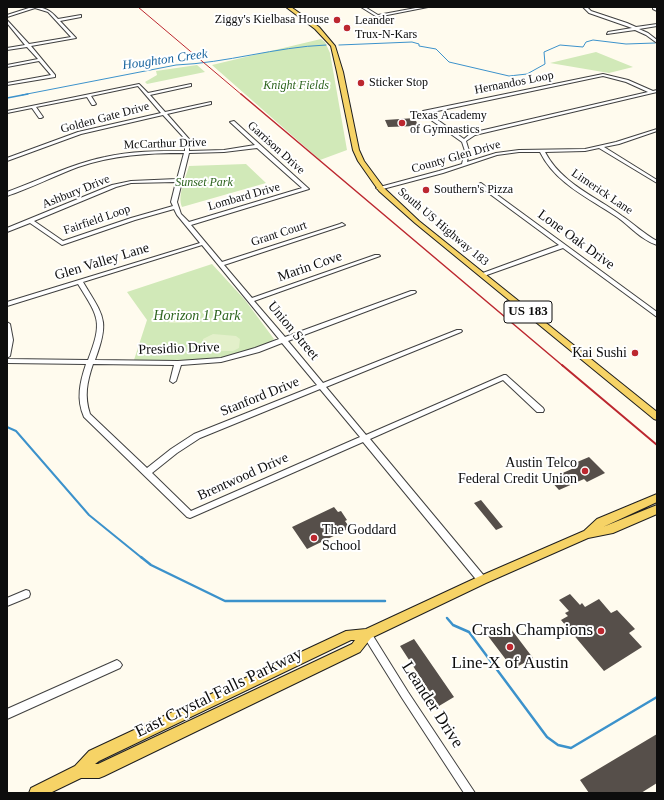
<!DOCTYPE html>
<html>
<head>
<meta charset="utf-8">
<style>
  body { margin:0 }
  #map { position:relative; width:664px; height:800px; overflow:hidden; background:#fffbee; font-family:"Times New Roman",serif }
  canvas { display:block }
  .frame { position:absolute; inset:0; border:8px solid #0d0d0d; pointer-events:none }
</style>
</head>
<body>
<div id="map">
<canvas width="664" height="800"></canvas>
<div class="frame"></div>
</div>
<script>
const ctx = document.querySelector('canvas').getContext('2d');
ctx.lineJoin = 'round';
function fillPath(path, color) {
  ctx.fillStyle = color;
  ctx.fill(path, 'evenodd');
}
function trace(path, color, width, dash) {
  ctx.strokeStyle = color;
  ctx.lineWidth = width;
  ctx.lineCap = dash ? 'butt' : 'round';
  ctx.setLineDash(dash || []);
  ctx.stroke(path);
}
function write(font, color, halo, rows, align = 'center') {
  ctx.font = font + ' "Times New Roman",serif';
  ctx.lineWidth = 4;
  ctx.setLineDash([]);
  ctx.textBaseline = 'middle';
  ctx.strokeStyle = halo;
  ctx.fillStyle = color;
  for (const [text, x, y, turn = 0] of rows) {
    ctx.save();
    ctx.translate(x, y);
    ctx.rotate((+turn || 0) * Math.PI / 180);
    ctx.textAlign = isNaN(turn) ? turn : align;
    if (halo) ctx.strokeText(text, 0, 0);
    ctx.fillText(text, 0, 0);
    ctx.restore();
  }
}
const green = new Path2D(`
  M321 39 325 42 330 53 347 150 320 160 212 65Z
  M596 52 633 67 609 73 550 63Z
  M197 65 205 72 147 84 145 82 157 75 156 71Z
  M246 164 266 183 182 207C177 196 186 177 189 166Z
  M212 264 245 300 274 339 271 342C260 346 248 352 236 355 203 363 168 361 134 360L147 320 127 292Z`);
const pitch = new Path2D(`
  M171 314 194 315 192 323H169Z
  M213 334 236 336 240 339 239 348 233 351H201L203 339Z`);
const streamFar3 = new Path2D(`
  M339 45 412 42 419 44V46L436 49 449 62 509 76 527 74 545 64 544 52 560 45 583 47 586 42 593 40 626 44 655 43
  M22 95 176 65C227 63 275 47 326 45`);
const streamFar2 = new Path2D(`
  M7 98 28 94`);
const streamFar1 = new Path2D(`
  M7 427 16 431 89 515 142 558`);
const stream = new Path2D(`
  M141 557 151 565 225 601H385
  M447 618 453 625 469 632 547 737 558 745 571 748 657 697`);
const building = new Path2D(`
  M415 118 418 126 388 127 385 120Z
  M589 457 605 473 587 482 584 479 559 490 549 479 574 468 570 465Z
  M481 500 503 527 496 530 474 503Z
  M334 507 338 512 341 511 347 520 345 521 350 528 307 549 292 527Z
  M570 594 580 605 582 603 585 607 599 599 611 613 617 610 635 629 629 633 642 647 604 671 561 620 568 616 565 613 569 611 559 600Z
  M508 625 533 658 513 669 488 636Z
  M414 639 454 697 439 706 400 646Z
  M657 734V783L641 793H589L580 780Z`);
const minor = new Path2D(`
  M32 7C45 7 50 10 58 19L81 15V17L60 21 76 38 31 46 55 75V77L7 85V83L51 75 39 61 7 67V65L38 59 27 47 7 50V48L25 45 7 23V20L29 44 71 37 48 12 35 8 7 17V15Z
  M361 7H365L378 15 421 7H428L377 17Z
  M583 7H587L591 11 627 23 636 27 657 24V26L639 29 648 33 657 40V43L646 35 635 30 607 34 608 32 632 28 589 13Z
  M653 7H657V11L653 9Z
  M603 74 628 80 653 91 657 90V92L475 135 466 141 469 151 467 162 496 153 519 150 585 149 616 142 657 129V131L619 144 604 147 657 180V183L599 148 585 151 545 152C561 183 595 196 622 216 634 224 644 234 657 241V245C641 240 630 226 617 217 589 198 556 184 540 152H519L497 155 443 173 379 190 376 188 439 171 462 164 465 151 462 142 424 115 423 111ZM603 76 626 82 648 92 471 133 464 139 428 113Z
  M139 84 148 93 191 84V86L150 95 165 112 211 102V104L167 114 189 139V151L224 150 255 145 230 122 234 121 309 189 191 225 222 262 340 224 342 223 345 225 224 265 252 298 375 255H379L380 256 254 301 285 337 411 291H415L416 292 415 293 288 341 323 383 457 330H461L462 331 461 332 326 387 366 435 504 375H506L543 408 544 410 543 412H537L503 380 370 439 485 577 486 580 485 583 482 584 479 583 363 442 190 518 187 517 84 417C76 399 80 382 86 364L7 363V359L88 360C103 321 99 318 78 284L7 306V302L200 243 177 215 174 209 135 220 62 245 30 223 7 232V228L112 185 131 181 177 179 184 153C148 153 113 155 78 167 54 176 31 188 7 196V192C40 180 71 164 105 157 131 151 158 151 185 151V139L163 115 81 134 7 161V158L78 132 161 113 138 86 91 96 96 104 94 105H92L87 97 36 107 43 117 41 118H39L32 108 7 113V111ZM257 148 302 188 189 222 181 214 177 202 189 153 224 152ZM176 182 171 202 173 206 131 218 63 241 34 221 116 187 131 183ZM202 245 279 339 255 348 221 358 178 361 95 360C110 320 104 317 83 282ZM282 343 317 385 194 434 171 449 147 468 90 414C84 396 87 382 93 364L174 365 170 381 173 383 176 381 181 365 221 362 259 352ZM320 389 360 437 191 511 152 473 177 453 200 438Z
  M481 183 657 312V317L563 248 484 276H480V274L559 245 479 186V184Z
  M7 322 10 324 13 340 10 356 7 358Z
  M26 590 29 591 30 594 29 597 7 606V598Z
  M367 630 370 631 408 692 475 793H464L402 698 364 637 362 634 364 631Z
  M117 660 120 662 122 665 120 668 7 719V709Z`);
const major = new Path2D(`
  M286 7H291L319 27 335 46 343 72 359 150 364 161 384 188 419 221 657 412V420L654 419 415 223 379 191 358 161 353 150 337 72 331 46 315 29Z
  M657 494V502L603 527 657 505V514L613 533 588 538 486 583 371 638 360 652 104 776 99 778H81L50 793H29L31 788 75 766 89 751 346 631 366 629 478 577 584 531 597 519ZM351 640H355L352 644 98 764H95L99 761Z`);
const railFar2 = new Path2D(`
  M138 7 242 95`);
const railFar1 = new Path2D(`
  M241 94 563 366`);
const rail = new Path2D(`
  M562 365 657 445`);
const markers = [
  [337,20,4,"#bc272f"],
  [347,28,4,"#bc272f"],
  [361,83,4,"#bc272f"],
  [402,123,4,"#bc272f"],
  [426,190,4,"#bc272f"],
  [635,353,4,"#bc272f"],
  [585,471,4,"#bc272f"],
  [314,538,4,"#bc272f"],
  [601,631,4,"#bc272f"],
  [510,647,4,"#bc272f"]
];
const farPoinames = [
  ["Ziggy's Kielbasa House",329,20,"right"],
  ["Leander",355,21],
  ["Trux-N-Kars",355,35],
  ["Sticker Stop",369,83],
  ["Texas Academy",410,116],
  ["of Gymnastics",410,130],
  ["Southern's Pizza",434,190]
];
const farStreetnames = [
  ["Hernandos Loop",514,83,-11],
  ["Golden Gate Drive",105,118,-15],
  ["McCarthur Drive",165,144,-2],
  ["Garrison Drive",276,148,42],
  ["County Glen Drive",456,157,-16],
  ["Ashbury Drive",76,192,-22],
  ["Limerick Lane",602,192,34],
  ["Lombard Drive",244,197,-16],
  ["Fairfield Loop",97,220,-19],
  ["South US Highway 183",443,227,40],
  ["Grant Court",279,234,-18]
];
const farParknames = [
  ["Knight Fields",296,86],
  ["Sunset Park",204,183]
];
const farWaternames = [
  ["Houghton Creek",165,60,-8]
];
const shields = [
  [528,312,48]
];
const shieldNames = [
  ["US 183",528,312]
];
const streetNames = [
  ["Lone Oak Drive",576,240,36],
  ["Glen Valley Lane",102,262,-17],
  ["Marin Cove",310,267,-19],
  ["Union Street",293,331,50],
  ["Presidio Drive",179,349,-2],
  ["Stanford Drive",260,397,-22],
  ["Brentwood Drive",243,477,-24]
];
const parkNames = [
  ["Horizon 1 Park",197,316]
];
const poiNames = [
  ["Kai Sushi",627,353],
  ["Austin Telco",577,463],
  ["Federal Credit Union",577,479],
  ["The Goddard",322,530,"left"],
  ["School",322,546,"left"]
];
const nearPoinames = [
  ["Crash Champions",593,631],
  ["Line-X of Austin",510,664,"center"]
];
const nearStreetnames = [
  ["East Crystal Falls Parkway",219,693,-26],
  ["Leander Drive",432,705,57]
];
fillPath(green, '#d1e9b8');
fillPath(pitch, '#e3f0ca');
trace(streamFar3, '#3c92cb', 1);
trace(streamFar2, '#3c92cb', 1.5);
trace(streamFar1, '#3c92cb', 2);
trace(stream, '#3c92cb', 2.5);
fillPath(building, '#564f4a');
trace(minor, '#404040', 2);
trace(major, '#1e1e1e', 2);
fillPath(minor, '#fff');
fillPath(major, '#f6d366');
trace(railFar2, '#bc272f', 1);
trace(railFar1, '#bc272f', 1.5);
trace(rail, '#bc272f', 2);
for (const [x, y, r, color] of markers) {
  const dot = new Path2D();
  dot.arc(x, y, r, 0, 2 * Math.PI);
  ctx.fillStyle = color;
  ctx.fill(dot);
  trace(dot, '#fff', 1.5);
}
write('12px', '#0d0d0d', '#fff', farPoinames, 'left');
write('12px', '#0d0d0d', '#fff', farStreetnames);
write('italic 12px', '#2d641f', '#fff', farParknames);
write('italic 13px', '#18649e', '#fff', farWaternames);
for (const [x, y, w] of shields) {
  const box = new Path2D();
  box.roundRect(x - w / 2, y - 11, w, 22, 3);
  ctx.fillStyle = '#fff';
  ctx.fill(box);
  trace(box, '#0d0d0d', 1);
}
write('bold 13px', '#0d0d0d', null, shieldNames);
write('14px', '#0d0d0d', '#fff', streetNames);
write('italic 14px', '#2d641f', '#fff', parkNames);
write('14px', '#0d0d0d', '#fff', poiNames, 'right');
write('17px', '#0d0d0d', '#fff', nearPoinames, 'right');
write('17px', '#0d0d0d', '#fff', nearStreetnames);
</script>
</body>
</html>
